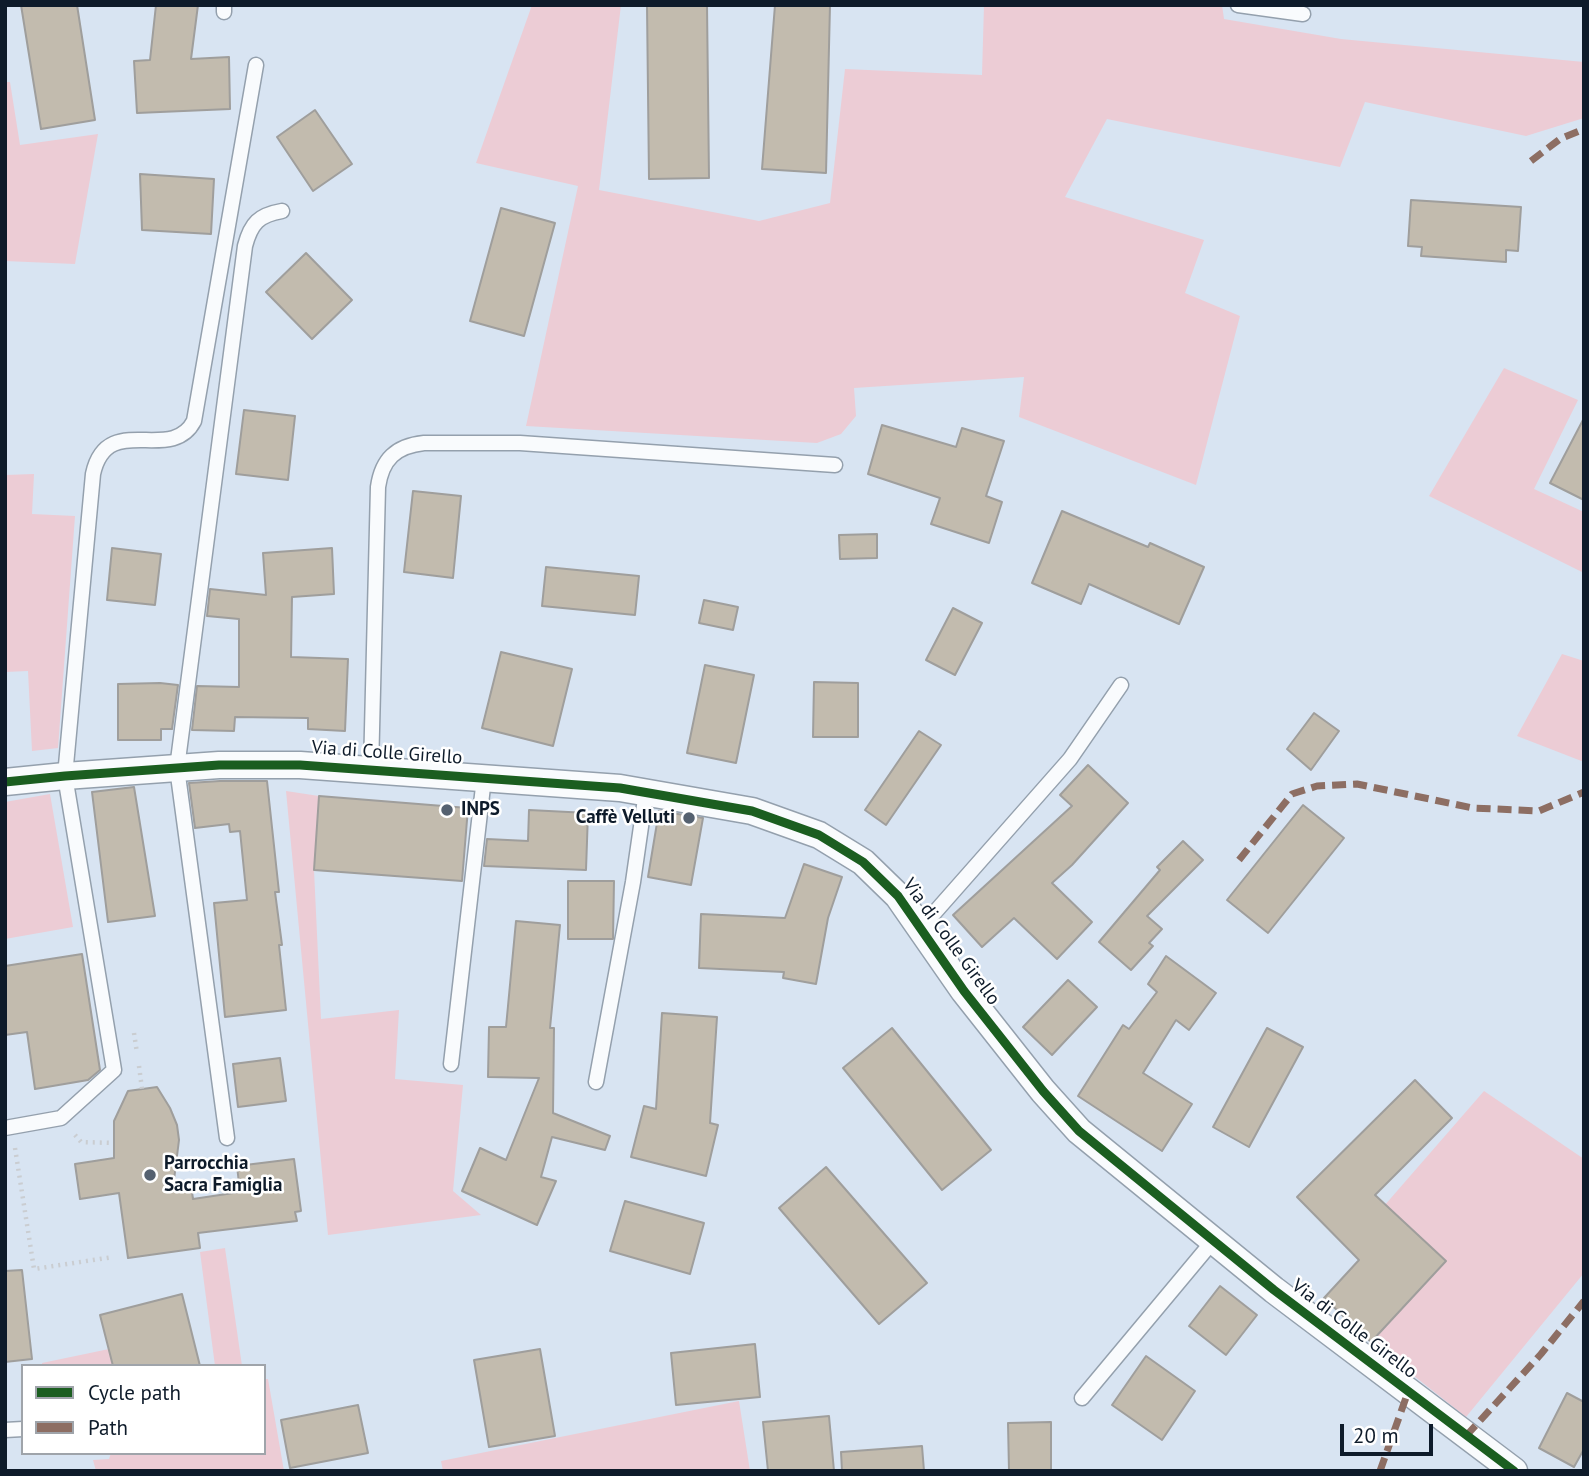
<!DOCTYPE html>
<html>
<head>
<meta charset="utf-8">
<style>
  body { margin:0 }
  #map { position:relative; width:1589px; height:1476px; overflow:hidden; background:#d8e4f2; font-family:"PT Sans",sans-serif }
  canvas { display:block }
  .frame { position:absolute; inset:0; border:7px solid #0e1b2a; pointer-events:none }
  .legend { position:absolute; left:21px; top:1364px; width:245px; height:91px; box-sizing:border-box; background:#fff; border:2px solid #9fa4aa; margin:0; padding:9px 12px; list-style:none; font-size:21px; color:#0e1b2a }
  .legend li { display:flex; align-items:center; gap:14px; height:35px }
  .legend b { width:35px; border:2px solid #9fa4aa }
  .scale { position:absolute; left:1340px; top:1424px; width:93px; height:32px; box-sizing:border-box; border:4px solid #0e1b2a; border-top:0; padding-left:9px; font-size:21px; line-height:24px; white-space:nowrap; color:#0e1b2a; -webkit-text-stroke:5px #fff; paint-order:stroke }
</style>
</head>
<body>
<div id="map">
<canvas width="1589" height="1476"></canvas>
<div class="frame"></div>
<ul class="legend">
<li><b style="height:9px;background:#1b5e20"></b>Cycle path</li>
<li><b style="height:9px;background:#8d6e63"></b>Path</li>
</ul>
<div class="scale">20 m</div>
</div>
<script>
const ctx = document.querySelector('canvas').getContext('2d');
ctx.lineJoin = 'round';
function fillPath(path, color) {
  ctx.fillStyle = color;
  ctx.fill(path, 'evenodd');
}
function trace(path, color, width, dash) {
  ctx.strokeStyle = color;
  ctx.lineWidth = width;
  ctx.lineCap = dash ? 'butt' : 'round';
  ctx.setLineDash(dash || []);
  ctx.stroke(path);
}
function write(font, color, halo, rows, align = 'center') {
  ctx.font = font + ' "PT Sans",sans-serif';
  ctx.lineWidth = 5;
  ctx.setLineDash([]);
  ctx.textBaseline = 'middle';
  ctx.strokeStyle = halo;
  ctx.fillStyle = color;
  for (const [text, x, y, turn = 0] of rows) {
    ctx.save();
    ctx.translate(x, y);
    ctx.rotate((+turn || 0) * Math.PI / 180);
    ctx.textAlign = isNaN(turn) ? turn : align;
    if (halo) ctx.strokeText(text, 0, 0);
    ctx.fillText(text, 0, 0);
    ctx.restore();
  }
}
const green = new Path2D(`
  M532 5H621L599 190 759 221 830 203 845 69 982 75 984 5H1222L1224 19 1341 39 1584 62V118L1526 136 1365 102 1340 167 1107 119 1065 197 1204 240 1185 293 1240 316 1196 485 1019 417 1024 377 854 388 856 416 841 434 817 443 526 426 578 186 476 163Z
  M5 82H10L20 145 98 134 75 264 5 261Z
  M1504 368 1578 400 1534 489 1584 512V573L1429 496Z
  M34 474 32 514 75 516 58 748 32 751 28 671 5 672V475Z
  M1562 654 1584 661V762L1517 736Z
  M286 791 319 796 314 870 321 1019 399 1010 395 1079 463 1085 453 1191 481 1215 328 1235Z
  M50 794 73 927 5 939V802Z
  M1484 1091 1584 1159V1273L1466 1417 1371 1342 1445 1261 1384 1206Z
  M225 1248 242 1366H215L200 1252Z
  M109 1349 113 1366H42V1363Z
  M264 1379H268L284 1471H96L93 1460 109 1459 111 1453H264Z
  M739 1401 750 1471H443L441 1461Z`);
const building = new Path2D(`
  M21 5H77L95 120 41 129Z
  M156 5H198L191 59 229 57 230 109 137 113 134 61 150 60Z
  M647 5H707L709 178 649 179Z
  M775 5H830L826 173 762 169Z
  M315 110 352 164 313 191 277 137Z
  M140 174 214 179 211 234 142 230Z
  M1411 200 1521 207 1518 251 1506 250V262L1421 256 1422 247 1408 246Z
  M501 208 555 223 524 336 470 321Z
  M306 253 352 300 312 339 266 292Z
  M244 410 295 416 288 480 236 474Z
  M1584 418V500L1550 483Z
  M882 425 956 447 962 428 1004 441 986 496 1002 502 989 543 931 524 940 498 868 474Z
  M413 491 461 496 453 578 404 572Z
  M1062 511 1148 547 1150 543 1204 567 1179 624 1089 584 1081 604 1032 583Z
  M877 534V558L840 559 839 535Z
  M112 548 161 554 155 605 107 600Z
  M332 548 334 594 292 597 291 657 348 659 345 731 308 729V718L235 717 234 731 192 730 197 686 239 687V619L207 616 210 589 266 595 263 553Z
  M546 567 639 576 635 615 542 606Z
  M704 600 738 607 733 630 699 623Z
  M953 608 982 623 955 675 926 660Z
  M501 652 572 669 553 746 482 728Z
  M705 665 754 675 736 763 687 753Z
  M814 682 858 683V737H813Z
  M160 683 178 685 172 729H161V740H118V684Z
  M1314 713 1339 731 1311 770 1287 749Z
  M919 731 941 745 886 825 865 810Z
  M1088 765 1128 803 1072 865 1052 883 1092 922 1057 959 1014 918 982 947 953 915 1072 806 1060 795Z
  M220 781H267L279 892H275L282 945H279L286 1010 225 1017 214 903 247 900 240 831 230 832 229 824 195 828 189 783Z
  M134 787 155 916 108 922 92 792Z
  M319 796 468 808 462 881 314 870Z
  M1303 805 1344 838 1268 933 1227 900Z
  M529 810 588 813 586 870 484 866 487 839 528 841Z
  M659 811 703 818 691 885 648 877Z
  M1183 841 1203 860 1147 916 1162 929 1149 943 1153 946 1131 970 1099 942 1160 870 1157 867Z
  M804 864 842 877 828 918 816 984 783 978 784 972 699 968 701 914 785 918Z
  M568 881H614L613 939H568Z
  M516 921 560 925 550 1028H554L553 1113 610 1136 605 1150 552 1137 541 1177 556 1181 537 1225 462 1191 480 1148 506 1160 539 1078 488 1077 489 1027H506Z
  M82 954 100 1070 88 1080 35 1089 27 1032 5 1035V966Z
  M1166 956 1216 993 1189 1030 1176 1020 1143 1073 1192 1104 1162 1151 1078 1096 1123 1025 1129 1029 1157 992 1148 984Z
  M1068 980 1097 1007 1052 1055 1023 1027Z
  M662 1013 717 1017 710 1123 718 1125 706 1176 631 1157 644 1106 656 1109Z
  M892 1028 991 1150 942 1190 843 1068Z
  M1267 1028 1303 1047 1249 1147 1213 1127Z
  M280 1058 286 1101 238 1107 233 1064Z
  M1415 1080 1452 1118 1375 1195 1446 1261 1371 1342 1324 1298 1359 1260 1297 1197Z
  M157 1087 170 1108 177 1125 179 1140 173 1188 191 1185 193 1199 240 1192 237 1166 294 1159 301 1211 295 1212 297 1221 198 1233 200 1248 128 1258 119 1193 80 1199 75 1164 114 1158V1121L128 1091Z
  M826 1167 927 1283 879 1324 779 1208Z
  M625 1201 704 1223 690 1274 610 1251Z
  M22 1270 32 1359 5 1362V1271Z
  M1220 1286 1257 1315 1226 1355 1189 1326Z
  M182 1294 200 1366H113L100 1315Z
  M755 1344 760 1397 676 1405 671 1353Z
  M540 1349 555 1436 489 1447 474 1360Z
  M1146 1356 1195 1391 1162 1440 1112 1405Z
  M1567 1393 1584 1402V1449L1574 1467 1539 1448Z
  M358 1405 368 1453 290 1468 281 1420Z
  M829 1416 834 1471H768L763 1422Z
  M1051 1422V1471H1009L1008 1423Z
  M922 1446 924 1471H842L841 1452Z`);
const path = new Path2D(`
  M134 1033 137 1053
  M139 1066 142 1089
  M75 1135 81 1142 113 1143
  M15 1148 34 1269 113 1257`);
const lane = new Path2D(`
  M1238 5 1303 14
  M224 12V5
  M371 770 378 487C382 459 396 446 424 443H520L835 465
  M921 928 1070 759 1121 685
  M451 1064 484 778
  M596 1082 633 882 646 792
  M5 1128 61 1118 114 1070 65 776 93 474C107 410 171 465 194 421L256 65
  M227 1138 177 768 245 246C251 223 259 215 282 211
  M1082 1398 1213 1241
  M5 1430 23 1429`);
const street = new Path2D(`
  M5 782 65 776 219 765H300L620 788 752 811 819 835 863 862 898 896 964 991 1043 1091 1079 1131 1274 1290 1514 1471`);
const quiet = new Path2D(`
  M1531 161 1560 139 1584 129
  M1239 860 1292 794 1317 786 1357 784 1473 808 1539 811 1584 792
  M1466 1436 1541 1354 1584 1301
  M1380 1471 1408 1392`);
const cycleway = new Path2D(`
  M5 782 65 776 219 765H300L620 788 752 811 819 835 863 862 898 896 964 991 1043 1091 1079 1131 1274 1290 1514 1471`);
const markers = [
  [447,810,7,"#556170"],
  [689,818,7,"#556170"],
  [150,1175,7,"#556170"]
];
const streetNames = [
  ["Via di Colle Girello",387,753,4],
  ["Via di Colle Girello",951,942,54],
  ["Via di Colle Girello",1354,1329,37]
];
const poiNames = [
  ["INPS",461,810],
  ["Caffè Velluti",675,818,"right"],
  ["Parrocchia",164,1164],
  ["Sacra Famiglia",164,1186]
];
fillPath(green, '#ecccd5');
fillPath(building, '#c2bbae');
trace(building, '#9f9e9c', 2);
trace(lane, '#94a0ad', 17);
trace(street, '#94a0ad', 29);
trace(path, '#cacdd1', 4.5, [2, 5]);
trace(lane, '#f9fbfd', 14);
trace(street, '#f9fbfd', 26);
trace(quiet, '#8d6e63', 7, [14, 7]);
trace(cycleway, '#1b5e20', 9);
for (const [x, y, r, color] of markers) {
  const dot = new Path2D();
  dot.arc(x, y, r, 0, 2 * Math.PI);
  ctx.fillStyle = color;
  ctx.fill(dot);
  trace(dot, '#fff', 2.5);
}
write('19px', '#0e1b2a', '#fff', streetNames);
write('bold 19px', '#0e1b2a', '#fff', poiNames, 'left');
</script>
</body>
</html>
